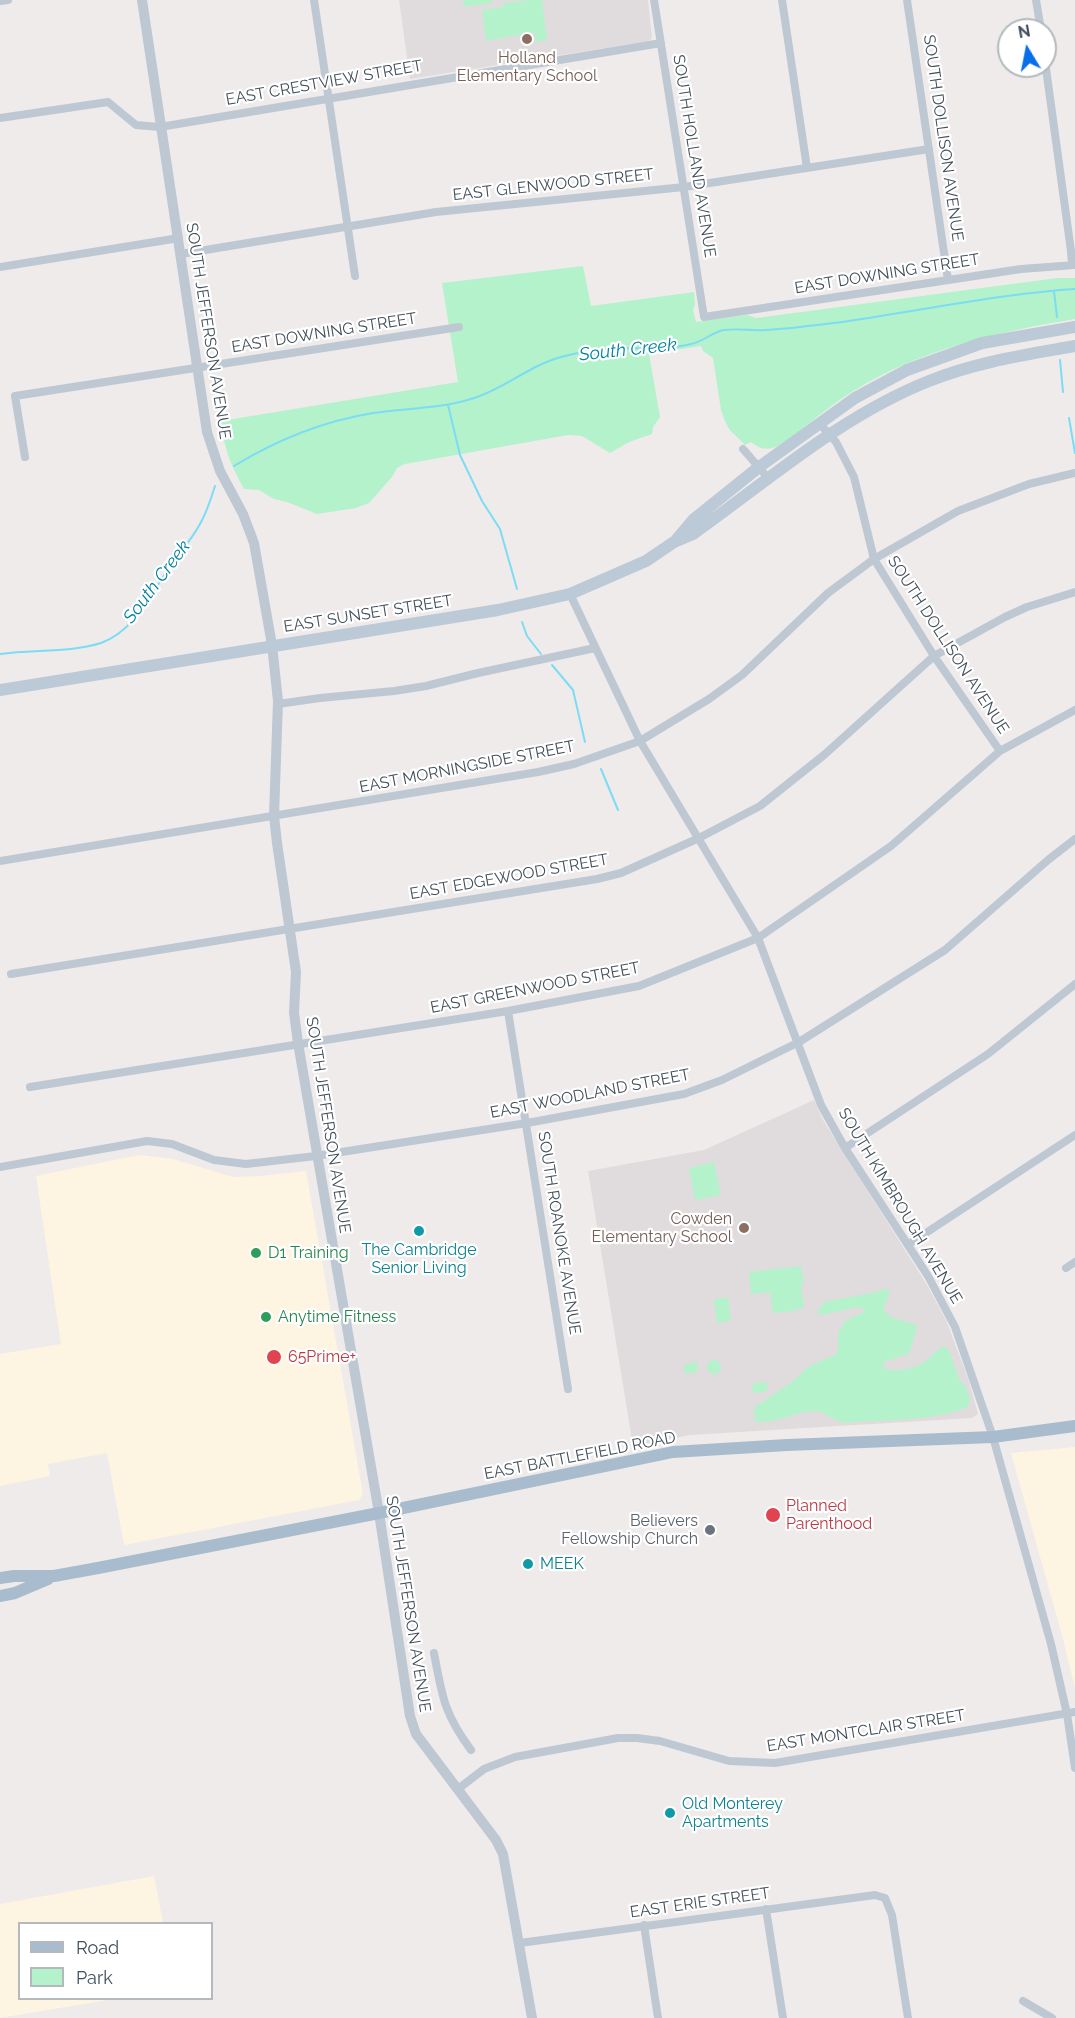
<!DOCTYPE html>
<html>
<head>
<meta charset="utf-8">
<style>
  body { margin:0 }
  #map { position:relative; width:1075px; height:2018px; overflow:hidden; background:#efebeb; font-family:Raleway,sans-serif }
  canvas { display:block }
  .legend { position:absolute; left:18px; top:1922px; width:195px; height:78px; box-sizing:border-box; background:#fff; border:2px solid #b3b9bd; margin:0; padding:8px 10px; list-style:none; font-size:18px; color:#424f5a }
  .legend li { display:flex; align-items:center; gap:12px; height:30px }
  .legend b { width:30px; border:2px solid #b3b9bd }
  .north { position:absolute; left:997px; top:18px; width:60px; height:60px; box-sizing:border-box; background:#fff; border:2px solid #b3b9bd; border-radius:50%; rotate:350deg; font-size:16px; font-weight:700; line-height:24px; text-align:center; color:#424f5a }
  .north::after { content:''; display:block; margin:auto; width:21px; height:27px; background:#086feb; clip-path:polygon(50% 0,100% 100%,50% 72%,0 100%) }
</style>
</head>
<body>
<div id="map">
<canvas width="1075" height="2018"></canvas>
<ul class="legend">
<li><b style="height:8px;background:#a8bcce"></b>Road</li>
<li><b style="height:16px;background:#b4f2cb"></b>Park</li>
</ul>
<div class="north">N</div>
</div>
<script>
const ctx = document.querySelector('canvas').getContext('2d');
ctx.lineJoin = 'round';
function fillPath(path, color) {
  ctx.fillStyle = color;
  ctx.fill(path, 'evenodd');
}
function trace(path, color, width, dash) {
  ctx.strokeStyle = color;
  ctx.lineWidth = width;
  ctx.lineCap = dash ? 'butt' : 'round';
  ctx.setLineDash(dash || []);
  ctx.stroke(path);
}
function write(font, color, halo, rows, align = 'center') {
  ctx.font = font + ' Raleway,sans-serif';
  ctx.lineWidth = 4.5;
  ctx.setLineDash([]);
  ctx.textBaseline = 'middle';
  ctx.strokeStyle = halo;
  ctx.fillStyle = color;
  for (const [text, x, y, turn = 0] of rows) {
    ctx.save();
    ctx.translate(x, y);
    ctx.rotate((+turn || 0) * Math.PI / 180);
    ctx.textAlign = isNaN(turn) ? turn : align;
    if (halo) ctx.strokeText(text, 0, 0);
    ctx.fillText(text, 0, 0);
    ctx.restore();
  }
}
const commercial = new Path2D(`
  M139 1155 173 1159 233 1177 260 1176 306 1171 363 1494 359 1500 124 1545 107 1453 48 1464 50 1476 0 1486V1354L61 1344 36 1176Z
  M1075 1447V1688L1063 1639 1011 1453Z
  M154 1876 163 1923 20 1924V1998L114 1999 0 2018V1904Z`);
const education = new Path2D(`
  M399 0H648L652 38 649 41 410 79Z
  M814 1100 823 1120 927 1285 946 1320 969 1381 978 1414 972 1418 690 1435 633 1446 588 1171 704 1150Z`);
const green = new Path2D(`
  M463 0H491L492 3 464 7Z
  M532 0H542L547 40 536 42 534 32 486 41 482 10 503 7V3Z
  M583 266 591 306 694 292 695 305 693 310 696 322 747 315 756 318 1057 278H1075V319C998 332 922 349 855 390 830 405 808 425 785 442 773 450 763 452 751 442L745 445 729 429 725 421 721 410 713 358 703 351 701 346 649 354 660 417 653 427 652 434 629 442 610 453 582 436 568 435 405 464 397 468 392 477 369 503 356 508 317 514 287 502 274 499 259 490 244 489C231 465 224 449 221 421L458 382 442 283Z
  M714 1162 721 1195 695 1200 689 1168Z
  M801 1266 804 1283 801 1284 804 1307 793 1311 773 1313 770 1292 751 1294 749 1272Z
  M886 1288 890 1293 883 1309 891 1317 917 1325C917 1335 911 1342 910 1353L884 1362 883 1368C895 1373 915 1369 926 1361 934 1355 935 1349 945 1346L949 1351 960 1381 965 1385 970 1399 968 1407C931 1422 885 1419 846 1423 832 1421 826 1412 816 1411 795 1410 775 1426 755 1421L754 1410 755 1407 793 1381 809 1366 835 1355 838 1351V1334L845 1321 864 1312 865 1310 858 1307 820 1315 817 1312 824 1302 876 1292Z
  M728 1297 731 1321 717 1323 714 1299Z
  M707 1367a7 7 0 1 1 14 0a7 7 0 1 1-14 0Z
  M694 1362 698 1363 697 1372 685 1374 684 1365Z
  M766 1381 768 1391 753 1393 752 1384Z`);
const stream = new Path2D(`
  M1054 291 1057 317
  M1060 360 1063 392
  M448 405 460 455 482 501 500 529 517 589
  M1069 418 1075 453
  M234 466C275 441 324 421 373 413 405 408 439 409 471 399 503 390 528 366 561 357 580 352 600 349 619 348 643 348 667 350 691 344 703 342 712 332 724 330 737 328 752 331 765 330 791 329 816 325 842 322 920 311 997 294 1075 289
  M522 622 527 636 541 654
  M0 654C33 649 69 653 101 643 135 631 151 593 171 565 180 552 192 539 200 524 207 512 211 499 215 486
  M552 665 573 690 585 742
  M601 769 618 810`);
const minor = new Path2D(`
  M314 0 355 276
  M654 0 704 317 1021 269 1075 265
  M782 0 807 168
  M907 0 948 280
  M1036 0 1041 30
  M0 1 8 0
  M1045 61 1071 251 1072 265
  M0 118 108 102 136 125 160 127 661 43
  M181 254 436 212 684 187 929 149
  M0 267 179 238
  M820 424 836 442 854 477 874 559 934 656 1000 751
  M743 449 769 479
  M25 457 15 396 459 327
  M570 594 640 741 758 938 821 1105 845 1148 928 1276 955 1327 993 1437 1051 1644 1067 1714 1075 1768
  M278 704 320 698 394 691 426 686 478 673 595 648
  M0 861 538 772 574 764 640 741 709 699 742 675 828 593 874 559 958 511 1029 484 1075 473
  M11 974 597 879 621 873 699 838 760 806 824 755 934 656 1005 617 1027 607 1075 592
  M508 1011 568 1389
  M30 1087 508 1011 639 986 758 938 891 846 1000 751 1075 710
  M845 1148 988 1054 1075 984
  M0 1167 147 1141 172 1144 214 1160 246 1164 316 1156 527 1123 684 1094 722 1080 799 1042 945 950 1048 860 1075 839
  M909 1244 1075 1135
  M1066 1268 1075 1262
  M434 1653C442 1696 444 1714 471 1750
  M458 1789 484 1769 515 1757 618 1738H637L660 1741 729 1761 775 1763 1075 1712
  M766 1909 783 2018
  M644 1925 658 2018
  M520 1943 875 1895 885 1898 892 1915 908 2018
  M1023 2001 1052 2018`);
const tertiary = new Path2D(`
  M142 0 207 432 220 471 243 514 254 543 272 645 278 701 274 816 277 843 296 972 294 1013 298 1043 379 1513 410 1716 416 1734 496 1840 503 1854 532 2018`);
const secondary = new Path2D(`
  M677 539 693 520 759 467 855 398 907 370 982 343 1075 327
  M0 690 498 610 570 594 646 561 674 542 693 534C769 480 841 416 929 381 976 362 1025 355 1075 346`);
const primary = new Path2D(`
  M0 1578 14 1576H54L98 1568 379 1513 673 1452 787 1445 993 1437 1075 1426
  M0 1596 15 1593 48 1579`);
const markers = [
  [527,39,6,"#8d6e63"],
  [744,1228,6,"#8d6e63"],
  [419,1231,6,"#0f9aa8"],
  [256,1253,6,"#2e9e5b"],
  [266,1317,6,"#2e9e5b"],
  [274,1357,8,"#e0444e"],
  [773,1515,8,"#e0444e"],
  [710,1530,6,"#6b7280"],
  [528,1564,6,"#0f9aa8"],
  [670,1813,6,"#0f9aa8"]
];
const educationNames = [
  ["Holland",527,58],
  ["Elementary School",527,76],
  ["Cowden",732,1219,"right"],
  ["Elementary School",732,1237,"right"]
];
const streetNames = [
  ["EAST CRESTVIEW STREET",324,83,-10],
  ["SOUTH DOLLISON AVENUE",943,138,82],
  ["SOUTH HOLLAND AVENUE",694,156,81],
  ["EAST GLENWOOD STREET",553,185,-6],
  ["EAST DOWNING STREET",887,274,-9],
  ["SOUTH JEFFERSON AVENUE",208,331,81],
  ["EAST DOWNING STREET",324,333,-9],
  ["EAST SUNSET STREET",368,614,-9],
  ["SOUTH DOLLISON AVENUE",948,645,57],
  ["EAST MORNINGSIDE STREET",467,767,-11],
  ["EAST EDGEWOOD STREET",509,877,-10],
  ["EAST GREENWOOD STREET",535,988,-11],
  ["EAST WOODLAND STREET",590,1094,-11],
  ["SOUTH JEFFERSON AVENUE",328,1125,81],
  ["SOUTH KIMBROUGH AVENUE",900,1206,59],
  ["SOUTH ROANOKE AVENUE",559,1233,81],
  ["EAST BATTLEFIELD ROAD",580,1456,-11],
  ["SOUTH JEFFERSON AVENUE",408,1604,81],
  ["EAST MONTCLAIR STREET",866,1731,-9],
  ["EAST ERIE STREET",700,1903,-8]
];
const cultureNames = [
  ["The Cambridge",419,1250,"center"],
  ["Senior Living",419,1268,"center"],
  ["MEEK",540,1564],
  ["Old Monterey",682,1804],
  ["Apartments",682,1822]
];
const leisureNames = [
  ["D1 Training",268,1253],
  ["Anytime Fitness",278,1317]
];
const healthNames = [
  ["65Prime+",288,1357],
  ["Planned",786,1506],
  ["Parenthood",786,1524]
];
const worshipNames = [
  ["Believers",698,1521],
  ["Fellowship Church",698,1539]
];
const waterNames = [
  ["South Creek",628,350,-6],
  ["South Creek",157,582,-53]
];
fillPath(commercial, '#fdf4e1');
fillPath(education, '#e0dcdd');
fillPath(green, '#b4f2cb');
trace(stream, '#7cdcf3', 2);
trace(minor, '#bdc8d3', 8);
trace(tertiary, '#bdc8d3', 10);
trace(secondary, '#bcc9d7', 12);
trace(primary, '#a8bcce', 12);
for (const [x, y, r, color] of markers) {
  const dot = new Path2D();
  dot.arc(x, y, r, 0, 2 * Math.PI);
  ctx.fillStyle = color;
  ctx.fill(dot);
  trace(dot, '#fff', 2);
}
write('16px', '#785e54', '#fff', educationNames);
write('16px', '#424f5a', '#fff', streetNames);
write('16px', '#0d838f', '#fff', cultureNames, 'left');
write('16px', '#27864d', '#fff', leisureNames, 'left');
write('16px', '#be3a42', '#fff', healthNames, 'left');
write('16px', '#5b616d', '#fff', worshipNames, 'right');
write('italic 18px', '#0281a0', '#fff', waterNames);
</script>
</body>
</html>
